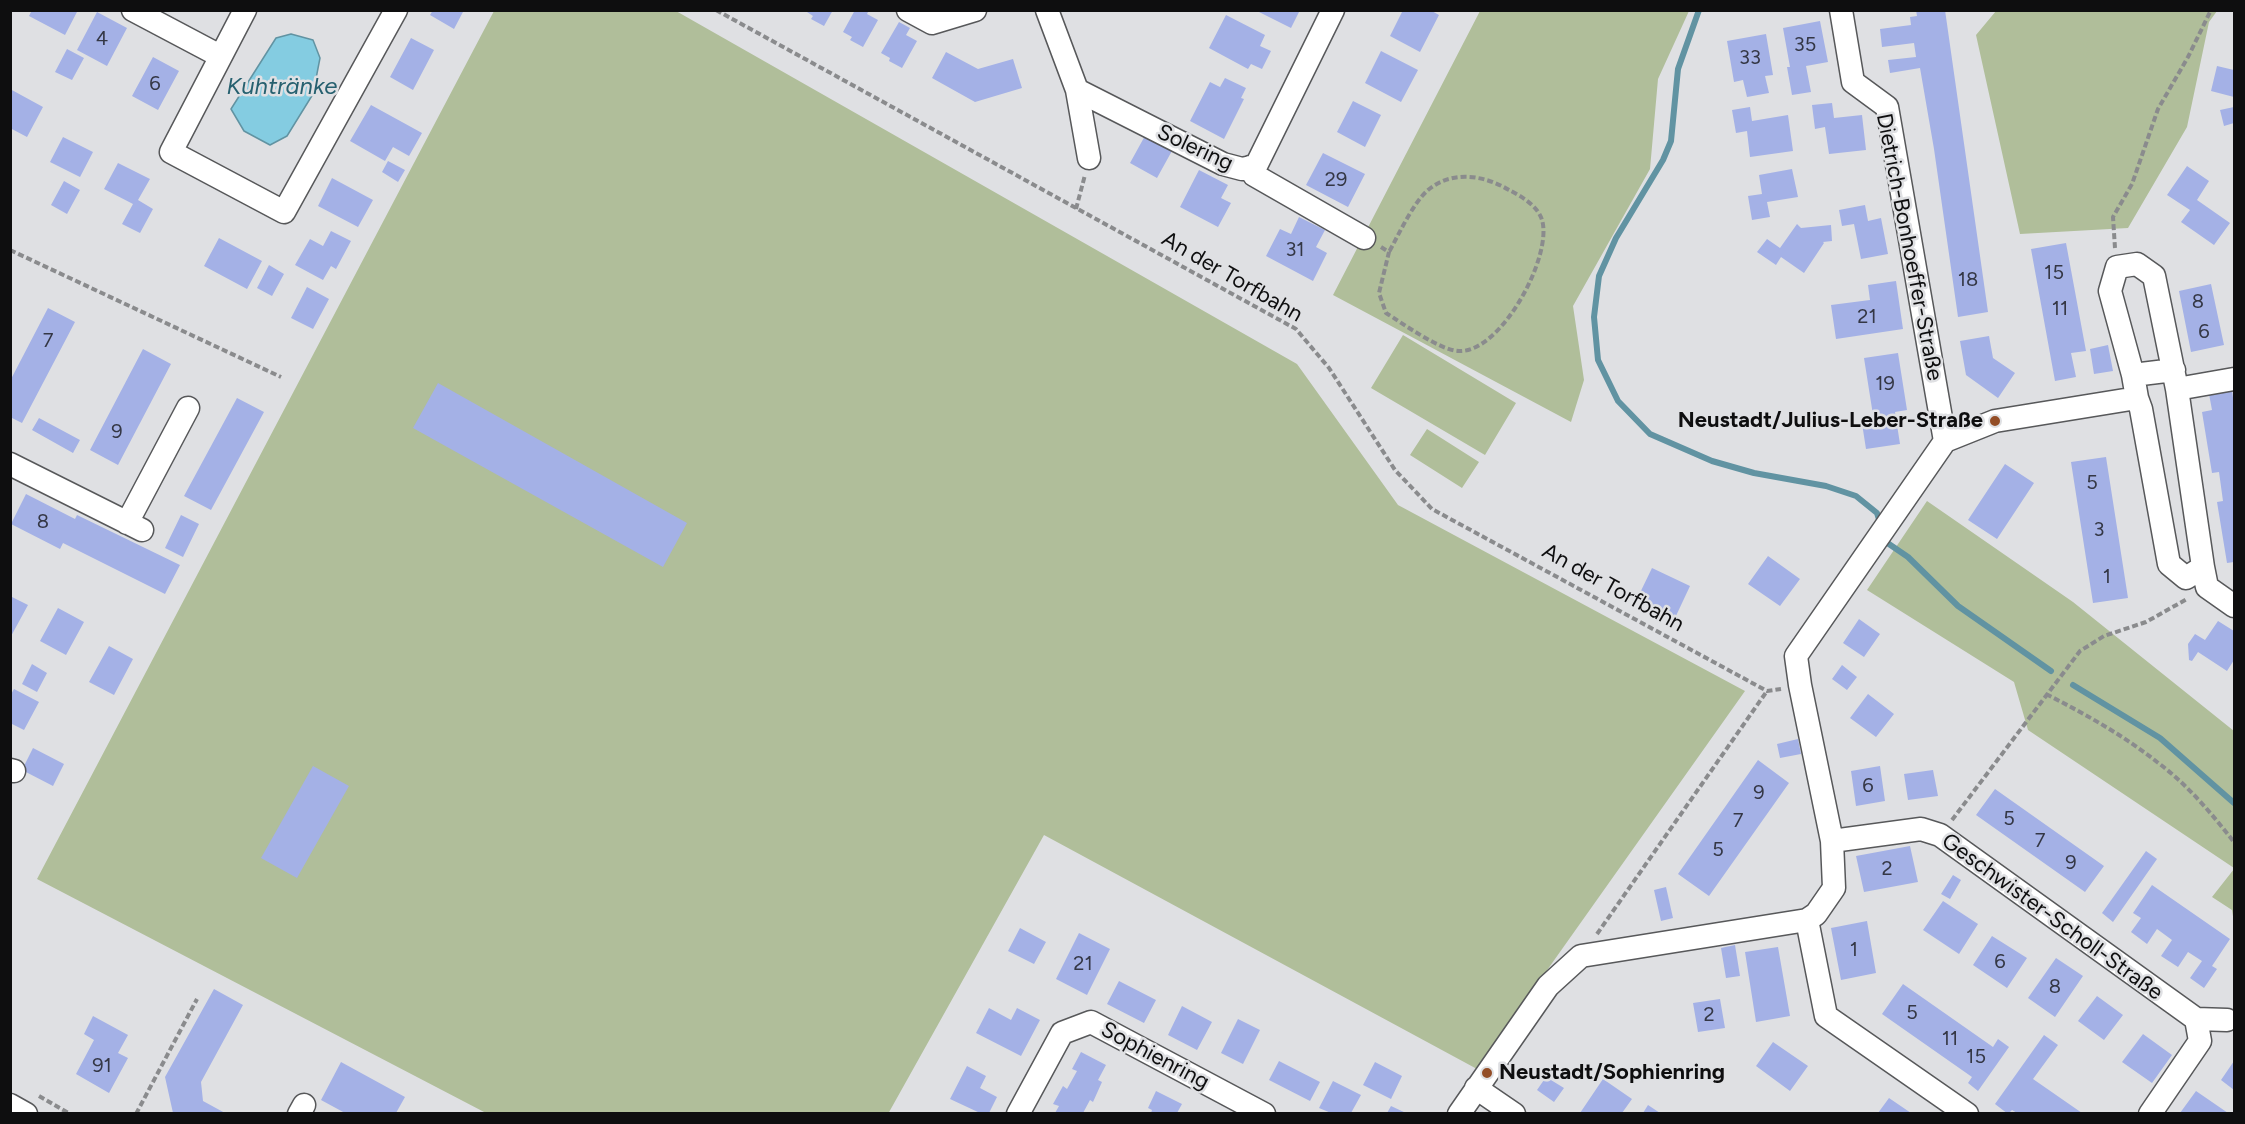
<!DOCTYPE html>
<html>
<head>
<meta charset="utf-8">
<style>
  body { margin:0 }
  #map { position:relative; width:2245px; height:1124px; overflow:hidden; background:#dfe0e3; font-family:Figtree,sans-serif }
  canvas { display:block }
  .frame { position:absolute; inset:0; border:12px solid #0e0e0f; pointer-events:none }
</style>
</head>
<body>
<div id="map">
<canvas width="2245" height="1124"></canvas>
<div class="frame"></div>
</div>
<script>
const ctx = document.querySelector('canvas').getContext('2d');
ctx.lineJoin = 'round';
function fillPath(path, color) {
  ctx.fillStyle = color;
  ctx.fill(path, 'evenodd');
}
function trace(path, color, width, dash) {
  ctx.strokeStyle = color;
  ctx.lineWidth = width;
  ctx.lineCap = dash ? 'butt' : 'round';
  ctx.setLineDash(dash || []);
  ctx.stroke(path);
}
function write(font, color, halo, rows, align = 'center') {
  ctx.font = font + ' Figtree,sans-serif';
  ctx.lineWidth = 5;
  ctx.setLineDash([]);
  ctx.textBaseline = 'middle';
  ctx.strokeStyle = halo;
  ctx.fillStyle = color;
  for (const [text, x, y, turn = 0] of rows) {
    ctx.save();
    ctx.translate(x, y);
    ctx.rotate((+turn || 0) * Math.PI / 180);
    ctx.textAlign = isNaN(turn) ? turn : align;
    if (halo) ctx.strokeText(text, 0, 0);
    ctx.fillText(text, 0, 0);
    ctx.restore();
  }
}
const green = new Path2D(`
  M494 11H676L1297 364 1398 505 1745 691 1477 1069 1044 835 888 1114 486 1113 37 879Z
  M1480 11H1689L1658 79 1650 169 1573 306 1584 380 1571 422 1333 295Z
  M1996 11H2217L2209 22 2187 127 2128 228 2020 234 1976 35Z
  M1403 335 1516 403 1485 455 1371 388Z
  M1427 429 1479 462 1462 488 1410 455Z
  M1927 501 2073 602 2234 731V868L2028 730 2014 682 1867 590Z
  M2234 869V923L2232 910 2212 897Z`);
const water = new Path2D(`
  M291 34 313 40 320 58 313 94 287 136 270 145 244 131 231 109 276 38Z`);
const stream = new Path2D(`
  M1699 10 1678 69 1671 141 1663 160 1616 238 1599 276 1594 317 1598 360 1618 401 1650 434 1712 461 1754 473 1826 486 1856 496 1877 513 1880 523
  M1884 536 1886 542 1908 557 1958 606 2051 671
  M2073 685 2160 738 2234 803`);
const building = new Path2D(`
  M32 10H78L65 35 29 16Z
  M433 10H464L454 29 430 15Z
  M804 10H833L824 26 811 19 813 16Z
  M855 10H869L867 14 878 20 863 47 850 40 852 37 843 32Z
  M1255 10H1300L1291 28Z
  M1403 10H1430L1439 15 1420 52 1390 36Z
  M1916 10H1945L1988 312 1958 317 1934 149 1920 68 1890 73 1888 60 1916 57 1914 43 1882 47 1880 29 1911 25 1910 17 1917 16Z
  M97 12 127 28 107 66 77 50Z
  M1226 15 1265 35 1260 46 1271 51 1262 69 1251 64 1248 69 1209 48Z
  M1820 21 1828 62 1806 66 1811 92 1792 95 1787 67H1790L1783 28Z
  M899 22 910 28 906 35 917 41 902 68 889 61 890 58 881 53Z
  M1766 34 1773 75 1765 76 1769 93 1747 97 1743 80 1734 82 1727 41Z
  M411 38 434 50 413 90 390 77Z
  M67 49 84 58 72 80 55 72Z
  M1381 51 1418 70 1401 102 1365 83Z
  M946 52 978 69 1013 59 1022 88 975 102 932 78Z
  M153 57 179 71 158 110 132 96Z
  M2217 66 2234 70V97L2211 91Z
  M1225 78 1246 88 1241 98 1244 99 1224 139 1190 121 1210 82 1220 87Z
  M10 89 43 107 27 137 10 128Z
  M1353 101 1381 115 1365 147 1337 132Z
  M1832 103 1834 118 1862 115 1866 150 1829 154 1825 127 1815 129 1812 105Z
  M371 105 422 133 409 156 393 147 385 161 350 141Z
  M1750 107 1752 121 1788 115 1793 151 1750 157 1747 131 1736 133 1732 110Z
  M2234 107V123L2224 126 2220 110Z
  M1146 134 1173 149 1157 178 1130 163Z
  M63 137 93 152 80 177 50 162Z
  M1323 153 1365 174 1348 207 1306 185Z
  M388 161 405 170 398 182 382 172Z
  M118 163 150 179 138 200 153 209 140 233 122 224 133 204 104 189Z
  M2187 166 2209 181 2197 200 2230 223 2214 245 2181 222 2190 210 2167 195Z
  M1792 169 1798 197 1767 202 1770 217 1752 220 1748 196 1762 194 1759 175Z
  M1199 170 1228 185 1221 198 1231 203 1218 227 1180 207Z
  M332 178 373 200 358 227 318 206Z
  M64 181 80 190 67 214 51 205Z
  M1865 205 1868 221 1881 218 1888 254 1861 259 1854 224 1842 226 1839 210Z
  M1299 217 1325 230 1316 247 1327 253 1313 281 1266 256 1280 229 1291 234Z
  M1797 224 1801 228 1831 225 1832 241 1823 242 1824 243 1804 273 1781 257 1776 265 1757 252 1767 239 1780 248Z
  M331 231 351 241 336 269 331 266 323 280 295 265 310 239 323 246Z
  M219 238 262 261 247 289 204 266Z
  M2066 243 2086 351 2071 353 2076 377 2055 381 2031 249Z
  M269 265 284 274 272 296 257 288Z
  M1896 281 1903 329 1836 339 1831 305 1870 300 1868 285Z
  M2211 284 2224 345 2191 352 2179 291Z
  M307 287 329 299 313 329 291 318Z
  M48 308 75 322 22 423 10 417V381Z
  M1989 336 1993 358 2015 373 1998 398 1966 375 1960 341Z
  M2108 345 2113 371 2094 374 2090 349Z
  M143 349 171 364 118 465 90 450Z
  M1898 353 1907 410 1895 412 1900 444 1866 449 1861 417 1873 415 1864 358Z
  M438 383 687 523 663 567 413 428Z
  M2232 390 2234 405V562L2227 563 2217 502 2223 501 2219 472 2212 473 2202 412 2212 410 2209 394Z
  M237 398 264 412 211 510 184 496Z
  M39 418 80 440 73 453 32 430Z
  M2106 457 2128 598 2093 603 2071 462Z
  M2005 464 2034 483 1997 539 1968 520Z
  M26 494 75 519 77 515 180 565 165 594 63 543 60 549 11 524Z
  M181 515 199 524 183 557 165 548Z
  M1768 556 1800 579 1780 606 1748 584Z
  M1652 568 1690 586 1675 618 1637 599Z
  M10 596 28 605 10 638Z
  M58 608 84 622 66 655 40 641Z
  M1859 619 1880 634 1864 657 1843 643Z
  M2218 621 2234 631V660L2227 671 2198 652 2192 661 2189 660 2188 644 2195 634 2205 640Z
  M109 646 133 659 114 695 89 682Z
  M32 664 47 673 37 692 22 684Z
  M1842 665 1857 677 1847 690 1832 679Z
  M14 689 39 702 24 730 10 723V696Z
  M1868 694 1894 714 1876 737 1850 718Z
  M1798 739 1801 754 1780 758 1777 744Z
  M33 748 64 764 53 786 22 770Z
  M1758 760 1789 783 1709 896 1678 874Z
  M313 766 349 786 297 878 261 858Z
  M1880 766 1885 801 1856 806 1851 771Z
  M1933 770 1938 796 1908 800 1904 774Z
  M1995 789 2104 866 2085 892 1976 815Z
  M1910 846 1918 882 1864 892 1856 856Z
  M2146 851 2157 859 2113 922 2102 913Z
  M1953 875 1961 880 1950 899 1941 894Z
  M2152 885 2230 939 2212 966 2217 969 2204 988 2190 978 2202 961 2188 952 2178 967 2161 956 2172 940 2157 929 2147 944 2131 932 2141 918 2133 913Z
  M1666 887 1673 918 1661 921 1654 890Z
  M1943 901 1978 924 1959 954 1923 930Z
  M1867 921 1876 973 1841 980 1831 928Z
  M1020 928 1046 942 1034 964 1008 951Z
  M1079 933 1110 949 1087 995 1056 979Z
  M1992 936 2027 958 2007 988 1973 965Z
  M1735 945 1740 976 1726 978 1721 948Z
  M1778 947 1790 1016 1756 1022 1745 952Z
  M2056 958 2083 976 2055 1017 2028 998Z
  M1119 981 1156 1000 1144 1023 1107 1004Z
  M1903 984 1993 1047 1998 1039 2009 1047 1978 1091 1968 1083 1972 1077 1882 1014Z
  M214 989 243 1005 201 1082 203 1101 225 1113H173L165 1077Z
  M2097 996 2123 1015 2104 1040 2078 1021Z
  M1720 999 1725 1028 1698 1032 1693 1003Z
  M1182 1006 1212 1022 1197 1050 1168 1035Z
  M989 1008 1011 1020 1017 1008 1040 1020 1021 1056 976 1033Z
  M93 1016 128 1035 118 1053 128 1058 109 1093 76 1074 94 1040 84 1034Z
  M1238 1019 1260 1030 1243 1064 1221 1053Z
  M2143 1034 2172 1055 2152 1083 2122 1062Z
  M2044 1035 2058 1045 2033 1079 2082 1113H2017L2012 1110 2008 1114 1995 1104Z
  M1773 1042 1808 1066 1790 1091 1756 1066Z
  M1081 1052 1106 1065 1098 1080 1102 1082 1093 1102 1090 1100 1083 1113H1055L1059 1106 1053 1104 1063 1086 1067 1089 1077 1071 1072 1069Z
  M1279 1061 1320 1082 1310 1101 1269 1080Z
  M2234 1061V1090L2221 1080Z
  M341 1062 405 1097 396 1113H345L321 1100Z
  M1375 1062 1402 1076 1391 1099 1363 1085Z
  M967 1066 986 1076 980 1088 997 1097 989 1113H980L950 1099Z
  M1546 1077 1564 1088 1554 1102 1537 1090Z
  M1603 1079 1632 1099 1622 1113H1580Z
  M1333 1081 1361 1095 1351 1113H1331L1319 1108Z
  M1156 1091 1182 1104 1177 1113H1151L1152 1110 1148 1108Z
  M2196 1091 2228 1113H2180Z
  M1889 1098 1911 1113H1878Z
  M1648 1105 1660 1113H1643Z
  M1391 1106 1406 1113H1387Z`);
const path = new Path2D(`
  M716 10 1296 329 1329 368 1395 470 1432 509 1767 691 1781 689
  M1076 209 1085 175
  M1381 247 1389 252 1379 293 1386 313C1402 323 1441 351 1459 351 1501 353 1553 256 1542 220 1538 206 1521 196 1509 190 1484 175 1452 170 1428 190 1413 203 1399 234 1389 252
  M2115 248 2113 217 2132 184 2158 109 2188 57 2211 10
  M10 250 281 377
  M2046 694C2085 714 2123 735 2157 762 2187 784 2212 814 2234 842
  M1952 820 2080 651 2104 636 2146 622 2187 599
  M1597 934 1767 691
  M39 1096 70 1114
  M136 1114 197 999`);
const minor = new Path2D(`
  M133 10 220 56
  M245 10 171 152 284 212 396 10
  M908 10 932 23 975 10
  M1047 10 1077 90 1089 158
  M1077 90 1223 164 1242 169 1256 166 1333 10
  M1250 167 1254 175 1364 238
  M2133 375 2174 370
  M2177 389 2234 379
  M1945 441 1995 421 2137 398 2141 409 2169 564 2186 578 2203 567 2177 389 2154 276 2137 264 2117 267 2110 291 2133 375 2137 398
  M10 464 142 530
  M127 523 188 408
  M2203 567 2207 587 2234 606
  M10 770 14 771
  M1832 841 1921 829 1940 835 2196 1019 2227 1020
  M1807 920 1826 1016 1967 1114
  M1476 1088 1514 1114
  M10 1105 26 1114
  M299 1114 304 1105
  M1018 1114 1062 1033 1091 1022 1264 1114
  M1459 1114 1548 986 1581 956 1807 920 1816 914 1834 888 1832 841 1800 685 1796 656 1945 441 1887 107 1853 82 1841 10
  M2150 1114 2200 1041 2196 1019`);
const markers = [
  [1995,421,6,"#934d26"],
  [1487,1073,6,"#934d26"]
];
const numberNames = [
  ["4",102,39],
  ["35",1805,45],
  ["33",1750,58],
  ["6",155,84],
  ["29",1336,180],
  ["31",1295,250],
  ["15",2054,273],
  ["18",1968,280],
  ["8",2198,302],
  ["11",2060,309],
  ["21",1867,317],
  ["6",2204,332],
  ["7",48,341],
  ["19",1885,384],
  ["9",117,432],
  ["5",2092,483],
  ["8",43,522],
  ["3",2099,530],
  ["1",2107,577],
  ["6",1868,786],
  ["9",1759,793],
  ["5",2009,819],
  ["7",1738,821],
  ["7",2040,841],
  ["5",1718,850],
  ["9",2071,863],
  ["2",1887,869],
  ["1",1854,950],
  ["6",2000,962],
  ["21",1083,964],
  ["8",2055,987],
  ["5",1912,1013],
  ["2",1709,1015],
  ["11",1950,1039],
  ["15",1976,1057],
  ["91",102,1066]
];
const streetNames = [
  ["Solering",1195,148,25],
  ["Dietrich-Bonhoeffer-Straße",1909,247,79],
  ["An der Torfbahn",1232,277,30],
  ["An der Torfbahn",1613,588,29],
  ["Geschwister-Scholl-Straße",2052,917,36],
  ["Sophienring",1155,1056,28]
];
const poiNames = [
  ["Neustadt/Julius-Leber-Straße",1983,421],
  ["Neustadt/Sophienring",1499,1073,"left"]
];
const waterNames = [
  ["Kuhtränke",282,87]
];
fillPath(green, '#b0be9a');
fillPath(water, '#84cce1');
trace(water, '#6193a2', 1.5);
trace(stream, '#6193a2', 6);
fillPath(building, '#a4b1e6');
trace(minor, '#57585a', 25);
trace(path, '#8a8b8d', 4, [6, 3]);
trace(minor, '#fff', 22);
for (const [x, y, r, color] of markers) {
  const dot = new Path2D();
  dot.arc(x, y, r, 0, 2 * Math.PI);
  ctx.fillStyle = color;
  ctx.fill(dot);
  trace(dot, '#dfe0e3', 2);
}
write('20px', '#343745', null, numberNames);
write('22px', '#0e0e0f', '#dfe0e3', streetNames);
write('bold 22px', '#0e0e0f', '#dfe0e3', poiNames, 'right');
write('italic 24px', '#26606f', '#dfe0e3', waterNames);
</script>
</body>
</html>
